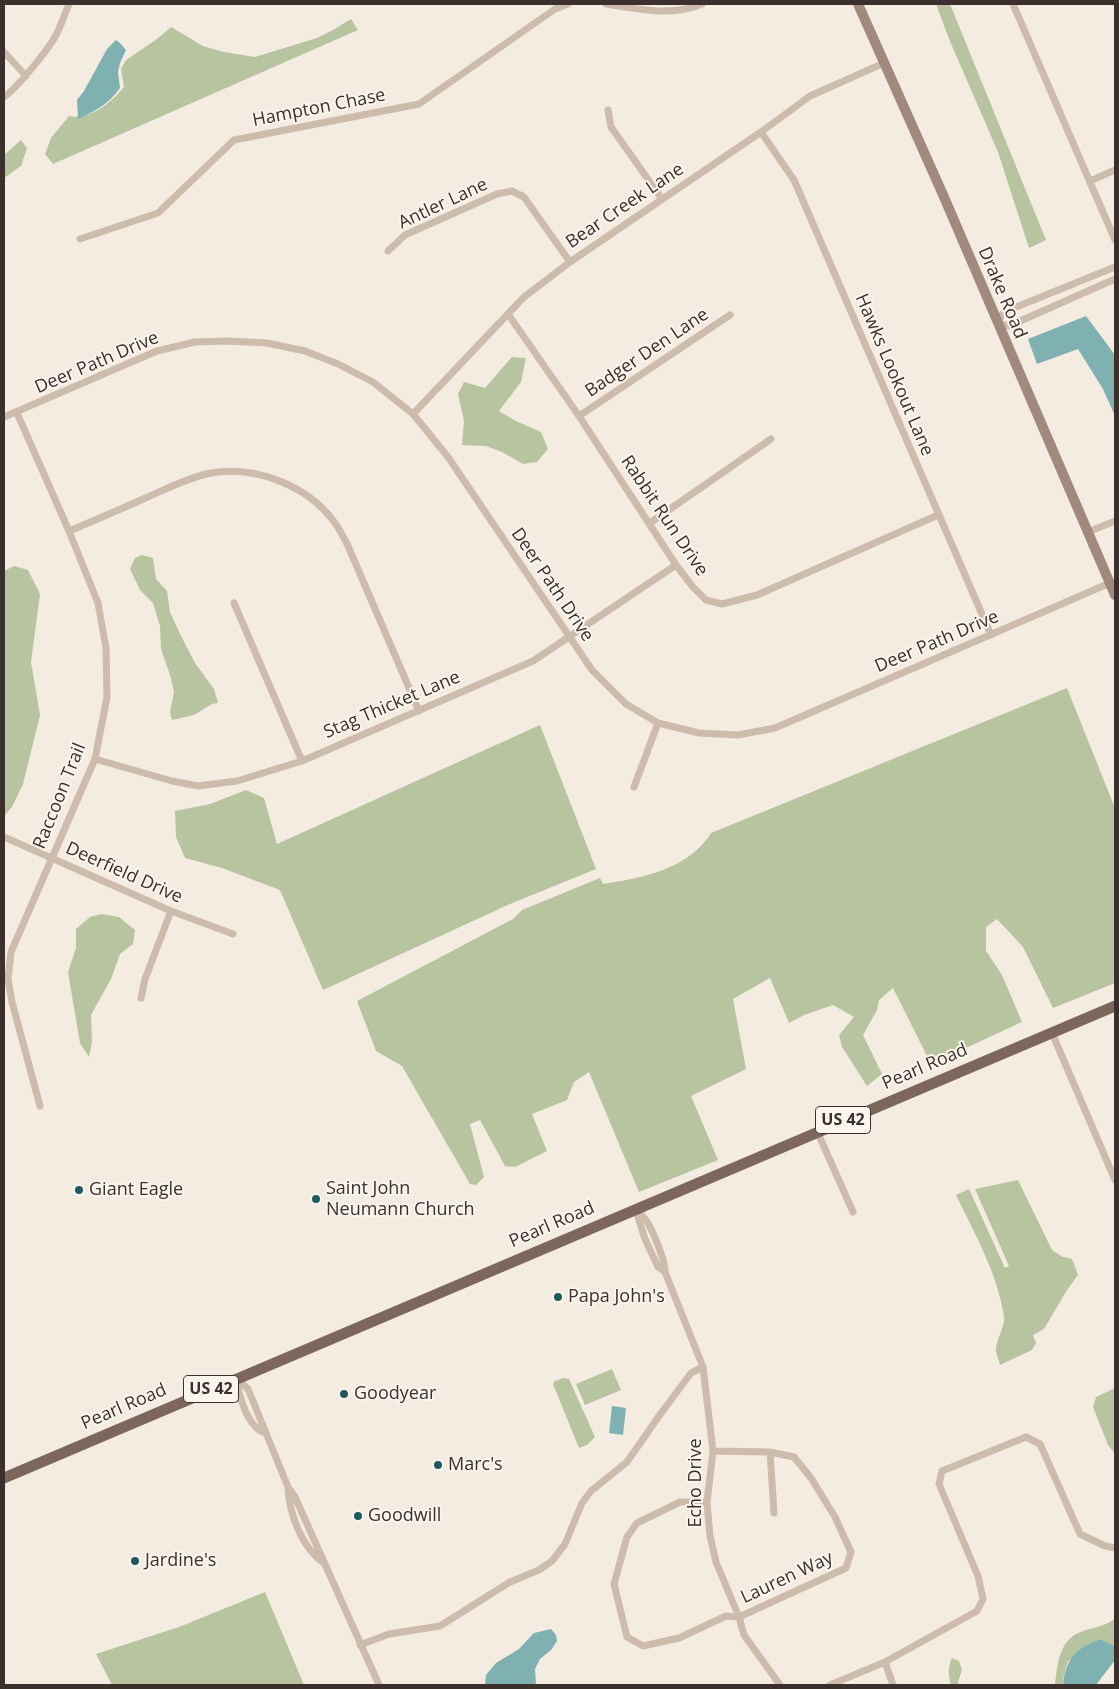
<!DOCTYPE html>
<html>
<head>
<meta charset="utf-8">
<style>
  body { margin:0 }
  #map { position:relative; width:1119px; height:1689px; overflow:hidden; background:#f4ebe1; font-family:"Open Sans",sans-serif }
  canvas { display:block }
  .frame { position:absolute; inset:0; border:5px solid #3b302b; pointer-events:none }
</style>
</head>
<body>
<div id="map">
<canvas width="1119" height="1689"></canvas>
<div class="frame"></div>
</div>
<script>
const ctx = document.querySelector('canvas').getContext('2d');
ctx.lineJoin = 'round';
function fillPath(path, color) {
  ctx.fillStyle = color;
  ctx.fill(path, 'evenodd');
}
function trace(path, color, width, dash) {
  ctx.strokeStyle = color;
  ctx.lineWidth = width;
  ctx.lineCap = dash ? 'butt' : 'round';
  ctx.setLineDash(dash || []);
  ctx.stroke(path);
}
function write(font, color, halo, rows, align = 'center') {
  ctx.font = font + ' "Open Sans",sans-serif';
  ctx.lineWidth = 4;
  ctx.setLineDash([]);
  ctx.textBaseline = 'middle';
  ctx.strokeStyle = halo;
  ctx.fillStyle = color;
  for (const [text, x, y, turn = 0] of rows) {
    ctx.save();
    ctx.translate(x, y);
    ctx.rotate((+turn || 0) * Math.PI / 180);
    ctx.textAlign = isNaN(turn) ? turn : align;
    if (halo) ctx.strokeText(text, 0, 0);
    ctx.fillText(text, 0, 0);
    ctx.restore();
  }
}
const green = new Path2D(`
  M936 4H950L1046 240 1029 248 998 152 949 39Z
  M351 19 358 30 53 164 45 154 51 138 69 116C89 121 112 102 124 87L121 69 126 60 157 39 171 27 203 46 224 52 255 57 317 38 333 30Z
  M21 140 27 148 21 166 4 178V155Z
  M512 357 526 358 521 382 499 411 516 421 541 432 548 449 537 462 523 464 502 452 486 446 462 445 464 421 458 394 464 382 485 388Z
  M142 555 153 558 156 579 167 591 170 612 181 636 195 663 214 689 218 703 212 704 194 715 172 720 170 712 174 692 171 678 161 649 160 626 153 603 140 590 130 569 135 558Z
  M14 566 28 570 40 594 31 662 40 715 23 784 12 807 4 816V571Z
  M1067 688 1115 808V983L1053 1008 1023 947 997 919 986 927V951L1002 975 1022 1022 931 1064 893 988 879 1000 877 1010 863 1035 882 1074 867 1086 842 1047 839 1035 854 1017 833 1005 804 1015 789 1023 770 978 733 999 746 1069 691 1096 718 1160 639 1192 589 1072 574 1082 567 1100 532 1114 547 1151 515 1167 505 1166 480 1120 470 1124 484 1177 476 1185 470 1184 402 1066 376 1051 357 1001 513 919 522 910 600 878 603 884C642 878 689 869 711 833Z
  M540 725 596 869 510 904 323 990 280 890 222 868 185 858 176 837 175 811 210 804 246 790 264 798 277 844Z
  M102 914 119 917 135 930 133 944 120 954 111 979 91 1015 92 1042 89 1057 80 1043 68 972 76 948V929L90 917Z
  M1018 1180 1052 1250 1063 1257 1072 1259 1078 1275 1067 1290 1044 1329 1033 1335 1036 1343 1032 1350 1000 1365C999 1360 996 1354 996 1350 996 1338 1005 1329 1004 1316 997 1273 975 1234 956 1195L969 1189 1005 1268 1009 1266 975 1189Z
  M612 1369 621 1390 585 1405 576 1384Z
  M563 1378 569 1379 595 1437 587 1445 579 1448 553 1384 555 1381Z
  M1115 1388V1454L1108 1445 1093 1407 1096 1397Z
  M265 1592 304 1685H112L96 1654 179 1627Z
  M1115 1619V1646L1100 1639 1068 1661 1063 1679 1064 1685H1055C1057 1666 1059 1642 1078 1633 1092 1627 1101 1628 1115 1619Z
  M952 1658 959 1661 962 1670 958 1682 959 1685H951C948 1676 948 1666 952 1658Z`);
const water = new Path2D(`
  M116 40 120 43 126 50 120 63 118 72 120 88C109 104 95 111 78 119L77 100 84 91 107 49Z
  M1086 316 1115 355V416L1103 389 1078 349 1037 364 1028 339Z
  M612 1406 626 1408 623 1435 609 1433Z
  M551 1629 556 1635 557 1641 551 1650 540 1659 535 1669 536 1685H485L486 1675 496 1663 519 1649 534 1633Z
  M1100 1639 1115 1646V1660L1096 1685H1064C1063 1679 1064 1676 1066 1670 1072 1651 1083 1647 1100 1639Z`);
const street = new Path2D(`
  M606 4C638 9 671 17 702 4
  M1013 4 1115 240
  M4 52 26 76
  M4 97C17 88 47 51 55 37 61 27 64 15 69 4
  M608 110 611 127 662 199
  M761 132 794 180 991 635
  M1090 181 1115 170
  M80 239 158 213 234 140 419 104 555 9 568 4
  M388 251 405 235 497 194 512 191 524 197 570 262
  M1115 267 1004 312 997 323 1009 326 1115 279
  M508 314 579 416 676 565 693 587 706 600 722 604 757 595 938 515
  M17 413 69 531 98 603 106 648 107 697 95 759 11 952 8 979 12 1002 40 1106
  M413 414 524 297 570 262 761 132 810 96 884 63
  M579 416 730 315
  M4 417 157 351 195 342 228 341 267 343 305 351 338 364 373 382 413 414 448 457 592 670 626 704 658 723 699 733 738 735 775 728 1110 583
  M650 523 771 439
  M69 531C96 520 123 508 150 496 168 488 186 479 206 474 252 464 307 484 335 523 340 530 344 538 348 546L419 711
  M1088 532 1115 521
  M234 603 302 761
  M95 759 172 781 198 786 237 781 302 761 533 661 676 565
  M634 787 658 723
  M4 837 171 911 233 934
  M141 998 145 979 171 911
  M1052 1033 1115 1180
  M817 1131 853 1212
  M635 1209C639 1212 643 1216 646 1220 652 1229 666 1262 665 1272L703 1367 713 1451 707 1502 710 1536 716 1562 739 1617 744 1635 780 1685
  M636 1211 645 1239 658 1267 665 1272
  M237 1378 248 1389 288 1487 295 1497 379 1685
  M237 1378C238 1395 248 1429 266 1433
  M770 1452 774 1513
  M288 1487C289 1514 302 1548 324 1563
  M707 1502H680L637 1523 627 1537 614 1584 627 1637 643 1646 679 1638 726 1616 739 1617 846 1568 851 1552 835 1517 811 1478 794 1457 770 1452 713 1451
  M360 1645 389 1634 440 1626 510 1582 539 1570 552 1561 565 1544 582 1503 591 1491 627 1462 659 1416 691 1373 703 1367
  M885 1662 893 1685
  M830 1685 885 1662 977 1611 983 1599 978 1576 939 1484 942 1471 1026 1437 1040 1444 1080 1534 1105 1546 1115 1548`);
const secondary = new Path2D(`
  M858 4 944 197 1115 595`);
const primary = new Path2D(`
  M4 1478 1115 1006`);
const markers = [
  [79,1190,5,"#1f5a5e"],
  [316,1199,5,"#1f5a5e"],
  [558,1297,5,"#1f5a5e"],
  [344,1394,5,"#1f5a5e"],
  [438,1465,5,"#1f5a5e"],
  [358,1516,5,"#1f5a5e"],
  [135,1561,5,"#1f5a5e"]
];
const shields = [
  [843,1120,55],
  [211,1389,55]
];
const shieldNames = [
  ["US 42",843,1120],
  ["US 42",211,1389]
];
const streetNames = [
  ["Hampton Chase",319,108,-11],
  ["Antler Lane",443,204,-25],
  ["Bear Creek Lane",625,206,-34],
  ["Drake Road",1002,293,67],
  ["Badger Den Lane",647,353,-34],
  ["Deer Path Drive",97,363,-23],
  ["Hawks Lookout Lane",894,375,67],
  ["Rabbit Run Drive",664,516,56],
  ["Deer Path Drive",552,585,56],
  ["Deer Path Drive",937,642,-23],
  ["Stag Thicket Lane",392,705,-23],
  ["Raccoon Trail",60,796,-68],
  ["Deerfield Drive",124,873,24],
  ["Pearl Road",925,1067,-23],
  ["Pearl Road",552,1225,-23],
  ["Pearl Road",124,1407,-23],
  ["Echo Drive",696,1483,-90],
  ["Lauren Way",787,1578,-25]
];
const poiNames = [
  ["Saint John",326,1189],
  ["Neumann Church",326,1210],
  ["Giant Eagle",89,1190],
  ["Papa John's",568,1297],
  ["Goodyear",354,1394],
  ["Marc's",448,1465],
  ["Goodwill",368,1516],
  ["Jardine's",145,1561]
];
fillPath(green, '#b8c4a0');
fillPath(water, '#7fb0b2');
trace(street, '#cdbbac', 7);
trace(secondary, '#a18a7d', 10);
trace(primary, '#7d675c', 11);
for (const [x, y, r, color] of markers) {
  const dot = new Path2D();
  dot.arc(x, y, r, 0, 2 * Math.PI);
  ctx.fillStyle = color;
  ctx.fill(dot);
  trace(dot, '#fbf5ee', 2);
}
for (const [x, y, w] of shields) {
  const box = new Path2D();
  box.roundRect(x - w / 2, y - 13.5, w, 27, 4);
  ctx.fillStyle = '#fbf5ee';
  ctx.fill(box);
  trace(box, '#3b302b', 1);
}
write('bold 16px', '#3b302b', null, shieldNames);
write('18px', '#3b302b', '#fbf5ee', streetNames);
write('18px', '#3b302b', '#fbf5ee', poiNames, 'left');
</script>
</body>
</html>
